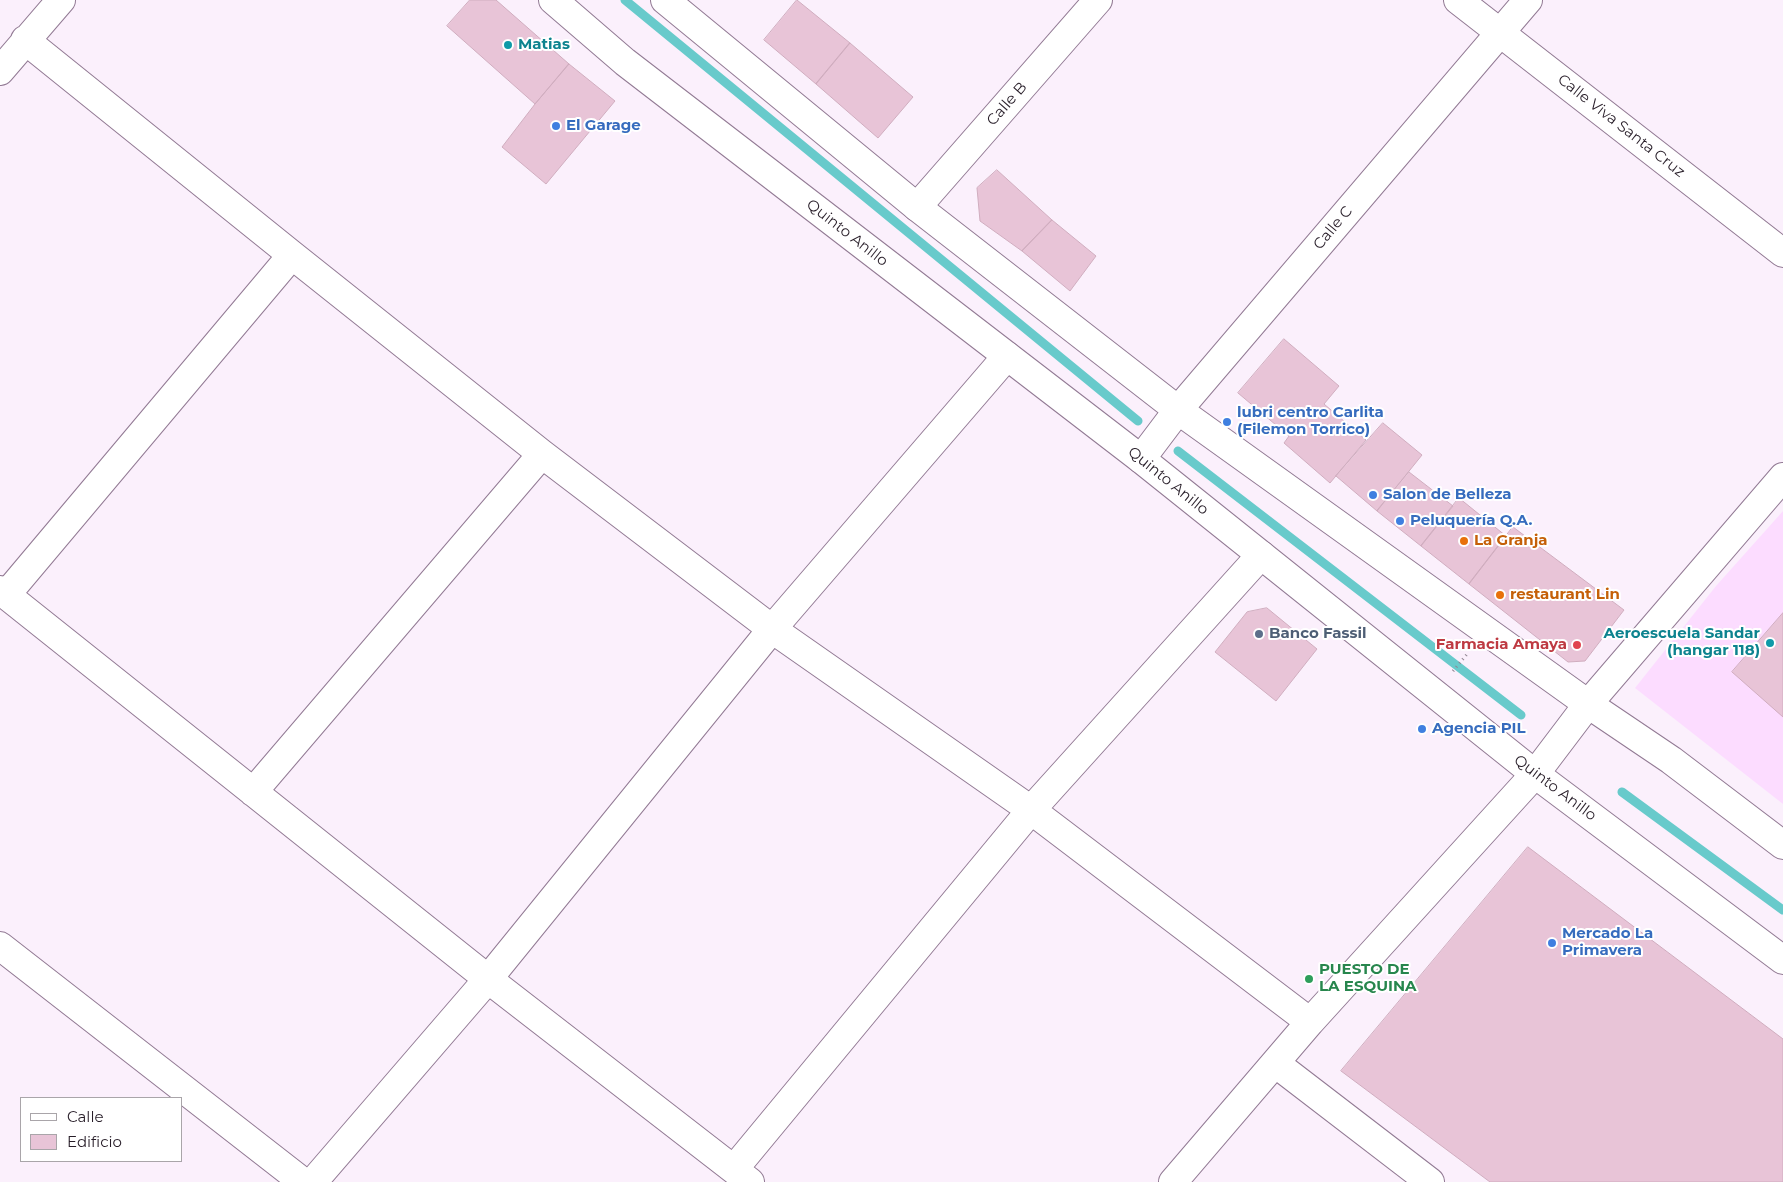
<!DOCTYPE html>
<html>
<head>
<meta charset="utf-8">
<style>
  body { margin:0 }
  #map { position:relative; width:1783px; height:1182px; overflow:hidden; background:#fbf0fc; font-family:Montserrat,sans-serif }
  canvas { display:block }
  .legend { position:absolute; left:20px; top:1097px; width:162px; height:65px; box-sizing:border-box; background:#fff; border:1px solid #a9a5a9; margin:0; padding:6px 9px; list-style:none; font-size:15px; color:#271d28 }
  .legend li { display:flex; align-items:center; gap:10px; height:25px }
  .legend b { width:25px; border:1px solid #a9a5a9 }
</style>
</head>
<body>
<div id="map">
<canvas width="1783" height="1182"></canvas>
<ul class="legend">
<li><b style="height:6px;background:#fff"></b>Calle</li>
<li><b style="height:14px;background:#e8c4d7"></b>Edificio</li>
</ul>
</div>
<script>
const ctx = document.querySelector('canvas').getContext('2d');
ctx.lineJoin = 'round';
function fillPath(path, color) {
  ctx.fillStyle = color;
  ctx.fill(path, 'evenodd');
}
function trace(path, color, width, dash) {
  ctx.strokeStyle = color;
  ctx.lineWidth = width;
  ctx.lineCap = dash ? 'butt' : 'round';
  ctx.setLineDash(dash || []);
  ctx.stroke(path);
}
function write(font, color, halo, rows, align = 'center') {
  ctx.font = font + ' Montserrat,sans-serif';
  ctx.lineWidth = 4;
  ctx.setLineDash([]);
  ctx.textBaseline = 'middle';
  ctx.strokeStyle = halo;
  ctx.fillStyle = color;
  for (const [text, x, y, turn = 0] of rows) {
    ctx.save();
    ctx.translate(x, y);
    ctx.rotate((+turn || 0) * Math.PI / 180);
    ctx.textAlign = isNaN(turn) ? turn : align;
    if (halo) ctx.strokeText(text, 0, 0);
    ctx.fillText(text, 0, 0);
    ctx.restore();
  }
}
const built = new Path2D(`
  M1783 511V804L1635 688 1716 586Z`);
const stream = new Path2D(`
  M625 0 1138 421
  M1178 451 1521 715
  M1622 792 1783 910`);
const building = new Path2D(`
  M470 0H496L569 64 535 104 447 26Z
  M797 0 850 43 816 84 764 40Z
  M850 43 913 97 878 138 816 84Z
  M569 64 615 101 546 184 502 147 535 104Z
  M997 170 1052 220 1022 251 980 221 977 188Z
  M1052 220 1096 256 1070 291 1022 251Z
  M1284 339 1339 386 1324 404 1366 440 1330 483 1284 443 1289 436 1238 393Z
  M1383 423 1422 455 1377 511 1336 476Z
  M1409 472 1453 506 1421 546 1377 511Z
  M1459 498 1506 536 1469 584 1421 546Z
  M1513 527 1624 610 1585 661 1568 662 1469 584Z
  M1267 608 1317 649 1276 701 1215 652 1247 612Z
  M1783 613V717L1732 672Z
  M1528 847 1783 1039V1182H1490L1341 1071Z`);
const path = new Path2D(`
  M1453 671 1468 653`);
const minor = new Path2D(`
  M1458 0 1783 253
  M25 40 292 255 542 454 772 629 1031 810 1310 1022
  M0 71 61 0
  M917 207 1098 0
  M1141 459 1178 410 1528 0
  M0 590 488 979 750 1182
  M6 595 292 255
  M253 792 542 454
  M0 946 303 1182
  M1275 1063 1430 1182
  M734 1169 1031 810 1261 555
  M313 1182 488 979 772 629 1007 356
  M1173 1182 1310 1022 1535 774 1588 704 1783 477`);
const major = new Path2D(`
  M553 0 625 62 1141 459 1535 774 1783 960
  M665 0 917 207 1178 410 1588 704 1671 760 1783 845`);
const markers = [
  [508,45,5,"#0f9aa8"],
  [556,126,5,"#3f7fe0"],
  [1227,422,5,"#3f7fe0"],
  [1373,495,5,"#3f7fe0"],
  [1400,521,5,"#3f7fe0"],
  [1464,541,5,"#e8710a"],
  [1500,595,5,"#e8710a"],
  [1259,634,5,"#5c6f8a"],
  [1770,643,5,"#0f9aa8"],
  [1577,645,5,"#e0444e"],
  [1422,729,5,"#3f7fe0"],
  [1552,943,5,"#3f7fe0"],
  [1309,979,5,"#2e9e5b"]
];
const cultureNames = [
  ["Matias",518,45],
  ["Aeroescuela Sandar",1760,634,"right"],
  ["(hangar 118)",1760,651,"right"]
];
const streetNames = [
  ["Calle B",1007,104,-49],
  ["Calle Viva Santa Cruz",1621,126,38],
  ["Calle C",1333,228,-50],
  ["Quinto Anillo",847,233,38],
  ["Quinto Anillo",1168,481,39],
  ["Quinto Anillo",1555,788,37]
];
const shopNames = [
  ["El Garage",566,126],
  ["lubri centro Carlita",1237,413],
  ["(Filemon Torrico)",1237,430],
  ["Salon de Belleza",1383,495],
  ["Peluquería Q.A.",1410,521],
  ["Agencia PIL",1432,729],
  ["Mercado La",1562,934],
  ["Primavera",1562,951]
];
const foodNames = [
  ["La Granja",1474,541],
  ["restaurant Lin",1510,595]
];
const serviceNames = [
  ["Banco Fassil",1269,634]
];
const healthNames = [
  ["Farmacia Amaya",1567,645]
];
const leisureNames = [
  ["PUESTO DE",1319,970],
  ["LA ESQUINA",1319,987]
];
fillPath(built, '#fcdcff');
trace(stream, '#68cacb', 9);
fillPath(building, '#e8c4d7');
trace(building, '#d0adbf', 1);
trace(minor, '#927a94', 30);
trace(major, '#927a94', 30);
trace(path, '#908591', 3, [1, 4]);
trace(minor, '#fff', 28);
trace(major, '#fff', 28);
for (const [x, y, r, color] of markers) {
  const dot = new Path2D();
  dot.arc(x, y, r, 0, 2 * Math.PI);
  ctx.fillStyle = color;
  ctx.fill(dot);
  trace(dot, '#fff', 2);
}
write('bold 15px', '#0d838f', '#fff', cultureNames, 'left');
write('15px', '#271d28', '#fff', streetNames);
write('bold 15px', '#366cbe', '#fff', shopNames, 'left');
write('bold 15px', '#c56008', '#fff', foodNames, 'left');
write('bold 15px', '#4e5e75', '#fff', serviceNames, 'left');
write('bold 15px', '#be3a42', '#fff', healthNames, 'right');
write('bold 15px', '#27864d', '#fff', leisureNames, 'left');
</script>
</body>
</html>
